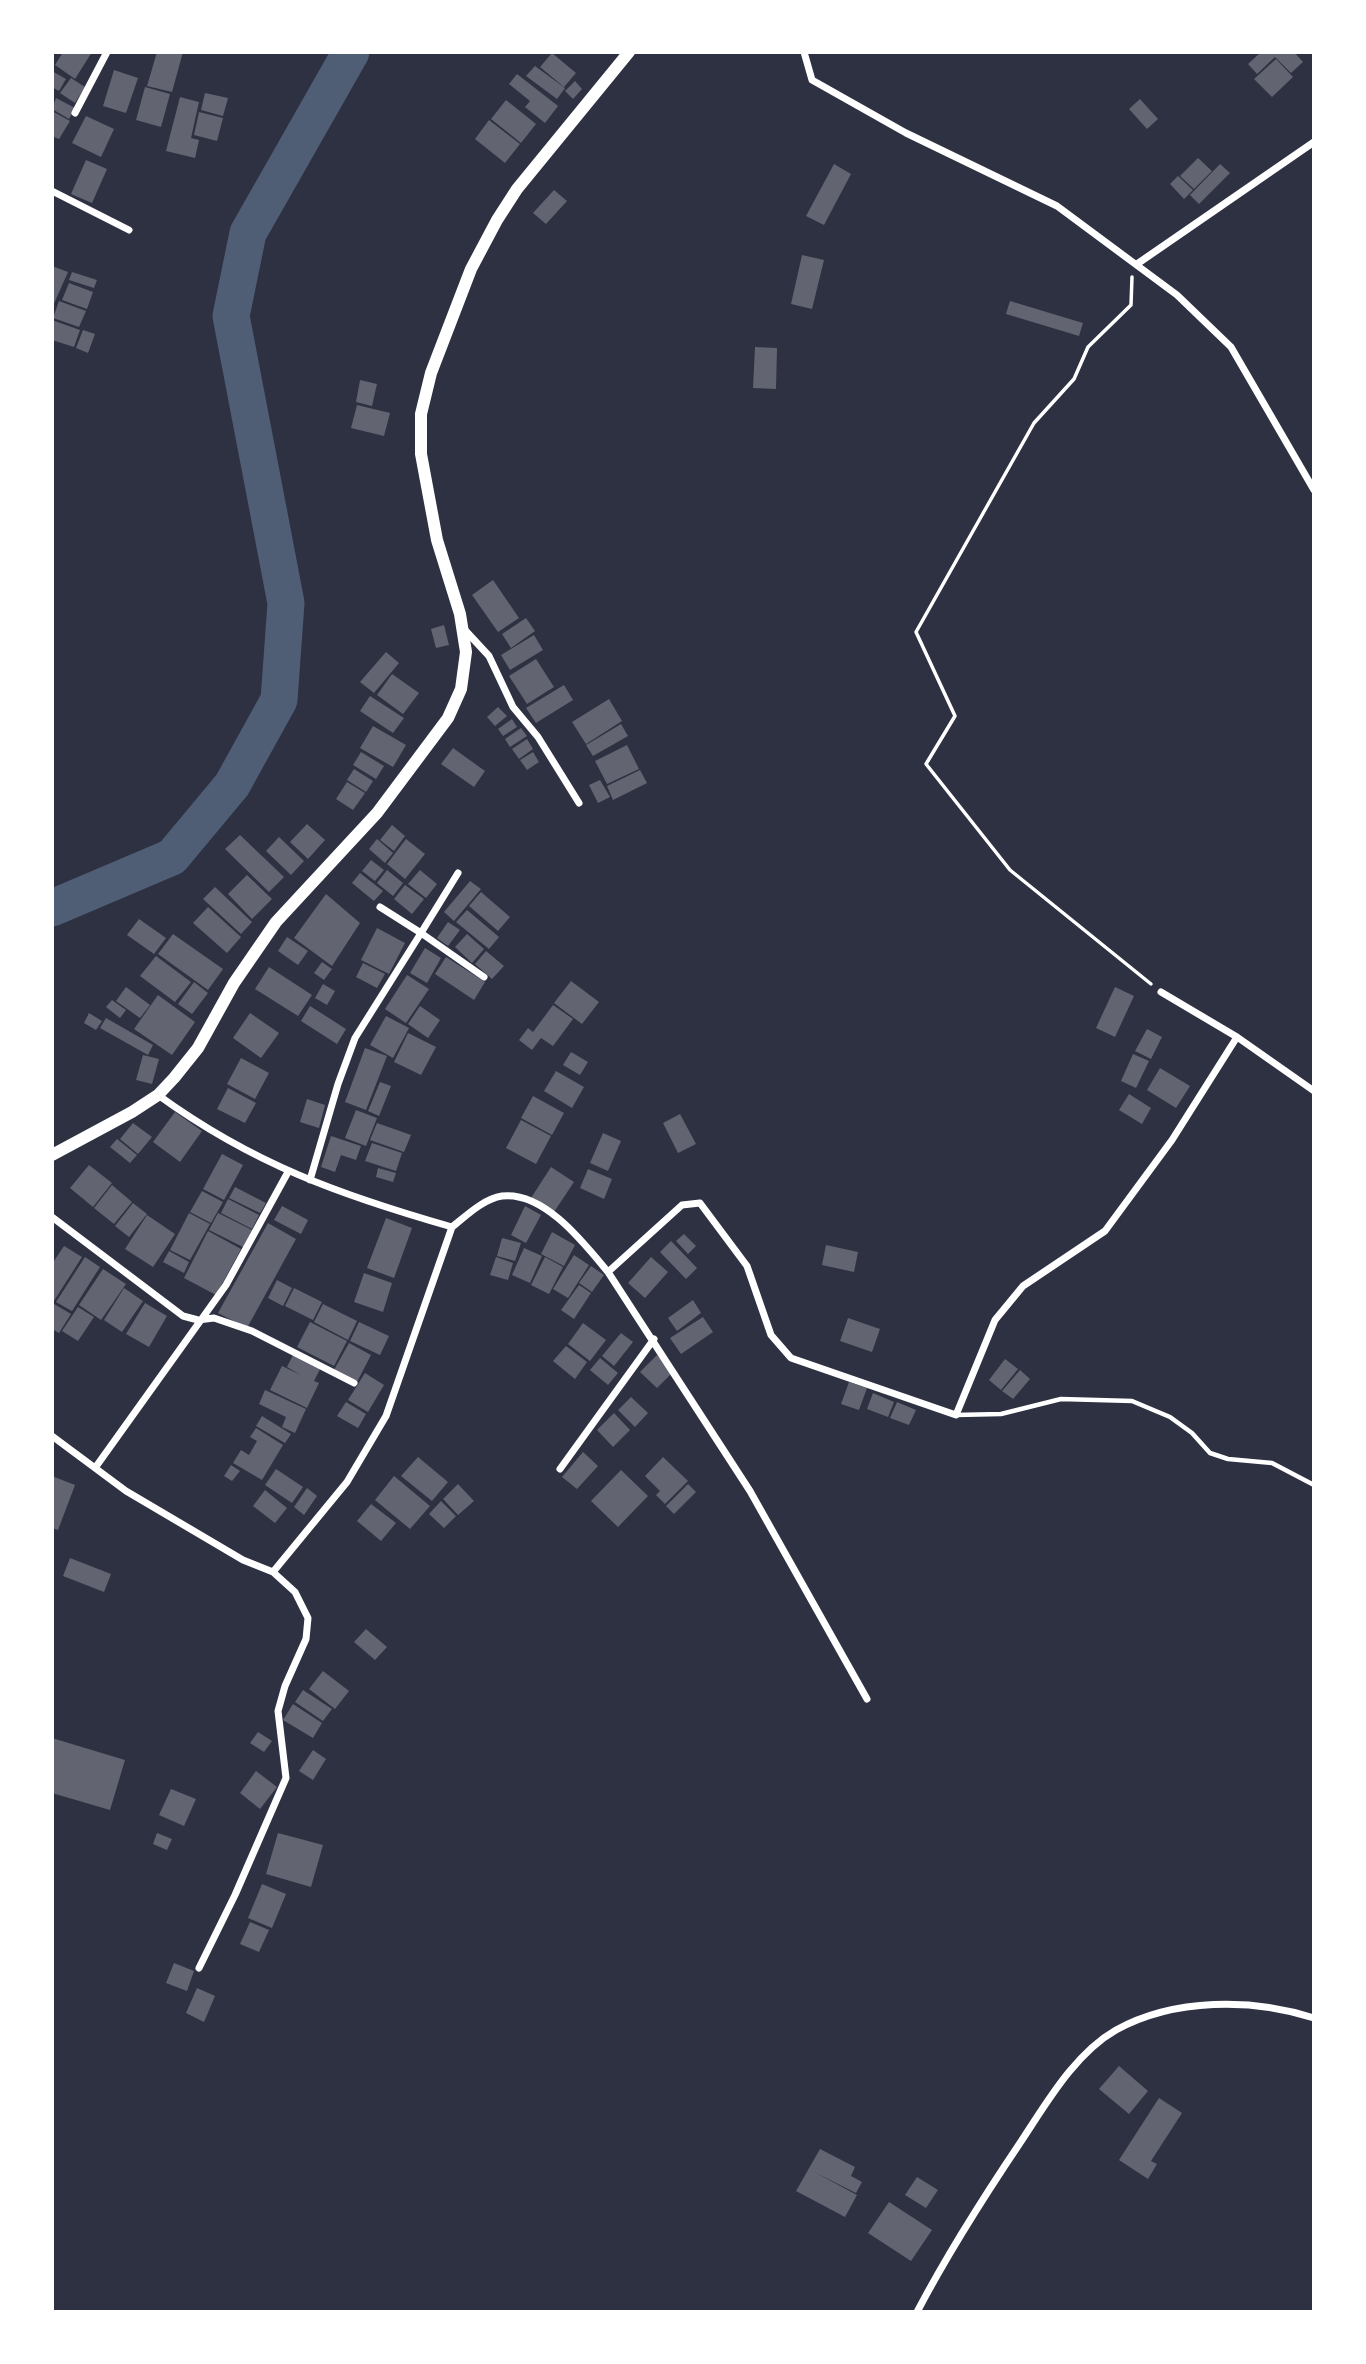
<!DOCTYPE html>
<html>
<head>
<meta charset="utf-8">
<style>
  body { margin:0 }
  #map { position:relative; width:1366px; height:2364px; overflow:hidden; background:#2d3142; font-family:Ubuntu,sans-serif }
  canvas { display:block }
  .frame { position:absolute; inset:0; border:54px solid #fff; pointer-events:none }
</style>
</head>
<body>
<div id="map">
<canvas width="1366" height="2364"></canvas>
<div class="frame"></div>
</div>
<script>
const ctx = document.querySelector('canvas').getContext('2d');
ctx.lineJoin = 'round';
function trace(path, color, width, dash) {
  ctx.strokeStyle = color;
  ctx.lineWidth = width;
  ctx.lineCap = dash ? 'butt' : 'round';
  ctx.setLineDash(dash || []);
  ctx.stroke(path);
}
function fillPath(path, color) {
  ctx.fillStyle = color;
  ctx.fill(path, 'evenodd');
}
const river = new Path2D(`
  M52 908 172 857 232 785 279 700 286 603 231 316 248 233 351 52`);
const building = new Path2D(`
  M63 52H92L75 79 55 65Z
  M157 52H183L172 92 147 86Z
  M1261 52H1294L1303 62 1291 73 1275 57 1257 74 1248 64Z
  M552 53 576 73 564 87 540 67Z
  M1276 59 1293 77 1272 97 1254 79Z
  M535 66 565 88 557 99 526 76Z
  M114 70 138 78 126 113 103 106Z
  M52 71 66 79 59 91 52 87Z
  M517 74 558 106 545 123 525 107 530 101 509 84Z
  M71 78 85 87 75 103 60 93Z
  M575 81 582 89 573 99 565 91Z
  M145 87 170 94 161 127 136 120Z
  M205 93 228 98 223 116 201 110Z
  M180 97 199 102 191 138 199 140 195 158 166 151Z
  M56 98 75 108 69 119 52 109Z
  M1140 99 1158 119 1147 129 1129 109Z
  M506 100 536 124 521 143 491 119Z
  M52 111 70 121 59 139 52 136Z
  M199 112 223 118 217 141 194 135Z
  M86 116 114 129 101 157 72 143Z
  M489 120 520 144 505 163 475 139Z
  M1198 158 1212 171 1194 189 1180 176Z
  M86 160 107 169 92 203 71 194Z
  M834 164 851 174 824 225 806 216Z
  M1220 164 1230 173 1199 204 1190 195Z
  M1178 176 1193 190 1184 199 1170 184Z
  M554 190 567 201 546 224 533 213Z
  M802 255 824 260 812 309 791 304Z
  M52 266 68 272 52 308Z
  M72 272 97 280 94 288 69 280Z
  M69 283 93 292 87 309 62 300Z
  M59 301 86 311 79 327 53 318Z
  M1010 301 1083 323 1079 336 1006 314Z
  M52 320 80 330 74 347 52 340Z
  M83 330 95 334 88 353 76 348Z
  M755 347 777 348 776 389 753 388Z
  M360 380 377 384 372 406 356 402Z
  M357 405 390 413 384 436 351 428Z
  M493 580 519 618 498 632 472 595Z
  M526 618 535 631 511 648 502 634Z
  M444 625 449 645 436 648 431 629Z
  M534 635 543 650 510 670 501 655Z
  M386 652 399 663 374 693 360 682Z
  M536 659 554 687 527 704 509 676Z
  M392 674 419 693 403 714 377 695Z
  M564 685 573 700 536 723 526 708Z
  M370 696 404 718 393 733 360 711Z
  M609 699 622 721 586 744 572 722Z
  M498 707 507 716 495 726 487 717Z
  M512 719 517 727 503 736 498 729Z
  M621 724 628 736 593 756 586 745Z
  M373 726 406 745 393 767 360 748Z
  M521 728 527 736 510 747 505 739Z
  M527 739 533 749 519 759 512 749Z
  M627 745 639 769 607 784 595 761Z
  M453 748 485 771 474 787 441 764Z
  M361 752 384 766 376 779 353 765Z
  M533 752 539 762 527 770 520 760Z
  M354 769 373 781 366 792 347 780Z
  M640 770 647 783 613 800 607 786Z
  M600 780 610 797 598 803 589 785Z
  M347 782 365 793 353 810 336 799Z
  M307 824 325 840 308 859 290 842Z
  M392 825 405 836 394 851 380 840Z
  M240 835 284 877 269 892 225 849Z
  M279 837 304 861 291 875 266 851Z
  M377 839 393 853 385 863 369 849Z
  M406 839 425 854 405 879 387 864Z
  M371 860 384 870 375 881 362 871Z
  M387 870 403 883 393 896 377 883Z
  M420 870 437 884 426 898 408 884Z
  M360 873 383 891 374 901 352 883Z
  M247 875 272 899 252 919 228 894Z
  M470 881 481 889 454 921 444 912Z
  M405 885 424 899 412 914 394 899Z
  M215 887 252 922 241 934 203 899Z
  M481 892 510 917 498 931 469 906Z
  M326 894 360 923 332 966 294 938Z
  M208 907 241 937 227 953 193 923Z
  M467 910 499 937 489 949 456 922Z
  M139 919 166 938 154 954 127 935Z
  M448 922 460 930 448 946 437 938Z
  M377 928 405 943 389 974 361 960Z
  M173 934 223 969 208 990 158 954Z
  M467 934 484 949 472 963 455 947Z
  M287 937 308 951 298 965 278 951Z
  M425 948 441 958 427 983 410 973Z
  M486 951 504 966 492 979 475 964Z
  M156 956 191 982 175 1002 140 976Z
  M446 957 485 982 474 1000 435 974Z
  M322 962 332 969 324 980 314 973Z
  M363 963 385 974 377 988 356 977Z
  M269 967 312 995 298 1016 255 989Z
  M407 975 429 989 406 1023 385 1009Z
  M571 981 599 1002 582 1024 554 1003Z
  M194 982 208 993 192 1014 178 1004Z
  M323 984 335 991 327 1005 315 998Z
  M126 987 150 1005 140 1018 116 1001Z
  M1115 987 1134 996 1115 1037 1096 1028Z
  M158 995 195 1022 172 1055 134 1029Z
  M112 1000 126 1010 120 1018 106 1007Z
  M553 1005 573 1019 553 1046 541 1038 532 1050 519 1040 528 1028 533 1032Z
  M310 1006 346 1029 337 1044 301 1021Z
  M420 1006 440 1020 428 1038 408 1024Z
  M89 1013 102 1021 96 1030 84 1023Z
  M250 1013 279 1033 261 1058 233 1038Z
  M386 1016 409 1028 393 1058 370 1045Z
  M106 1018 153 1045 148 1055 100 1028Z
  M1147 1029 1162 1037 1151 1059 1135 1051Z
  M408 1033 436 1047 421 1075 394 1062Z
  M365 1048 387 1056 366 1110 345 1102Z
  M571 1052 588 1062 580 1075 563 1065Z
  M1133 1054 1149 1061 1136 1088 1121 1081Z
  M143 1055 159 1059 152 1084 136 1080Z
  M241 1058 269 1073 255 1099 227 1084Z
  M1160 1068 1190 1086 1176 1108 1147 1090Z
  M556 1071 584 1087 572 1108 544 1091Z
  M380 1082 391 1086 379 1116 368 1111Z
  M228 1088 256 1103 245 1123 217 1109Z
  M1129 1094 1151 1108 1142 1124 1119 1110Z
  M533 1096 564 1113 552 1135 521 1118Z
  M307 1099 325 1105 319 1128 300 1122Z
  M356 1110 377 1118 366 1146 345 1138Z
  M175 1112 202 1131 180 1162 153 1142Z
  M680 1114 696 1144 678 1153 663 1123Z
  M521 1120 551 1136 536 1164 506 1148Z
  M133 1123 152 1137 138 1154 120 1139Z
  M377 1123 411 1135 404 1152 370 1140Z
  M603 1133 621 1141 608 1171 590 1163Z
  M331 1136 361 1146 356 1160 341 1155 335 1172 321 1167Z
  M117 1139 137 1155 130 1163 110 1147Z
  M372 1143 402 1153 396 1171 365 1161Z
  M222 1154 243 1165 224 1200 203 1189Z
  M89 1165 112 1183 93 1207 70 1188Z
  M551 1167 574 1182 554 1212 531 1198Z
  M378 1168 396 1173 393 1182 376 1177Z
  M588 1169 612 1179 604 1199 580 1188Z
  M112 1185 132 1202 114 1224 94 1208Z
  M235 1187 266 1203 260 1213 229 1198Z
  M202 1191 223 1202 211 1223 190 1212Z
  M228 1199 259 1215 252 1229 221 1213Z
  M133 1203 147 1214 129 1237 115 1226Z
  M282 1206 308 1220 301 1234 274 1220Z
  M525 1206 541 1215 526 1243 511 1235Z
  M189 1213 210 1224 190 1260 170 1250Z
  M218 1213 252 1230 243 1247 209 1230Z
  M147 1215 175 1234 153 1267 125 1249Z
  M386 1218 412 1228 394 1278 367 1268Z
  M268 1223 296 1239 247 1328 218 1313Z
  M208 1231 241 1249 216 1295 184 1278Z
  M552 1232 575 1245 564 1266 541 1254Z
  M684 1234 696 1246 688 1254 676 1241Z
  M502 1238 521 1243 515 1261 497 1256Z
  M671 1241 697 1268 686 1279 660 1252Z
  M826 1245 858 1252 854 1272 822 1265Z
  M64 1246 82 1257 52 1304V1264Z
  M524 1248 542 1256 530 1283 512 1275Z
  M169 1251 189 1262 184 1273 163 1262Z
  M574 1255 589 1265 568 1298 553 1289Z
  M85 1257 100 1267 72 1311 56 1302Z
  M496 1257 513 1263 508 1280 490 1275Z
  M545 1257 563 1267 549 1294 531 1285Z
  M651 1257 668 1272 645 1298 628 1283Z
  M591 1266 604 1275 592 1292 579 1283Z
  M103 1269 126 1284 101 1320 79 1305Z
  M364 1273 392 1283 383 1312 354 1302Z
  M277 1280 292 1288 283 1306 268 1298Z
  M579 1285 591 1293 574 1319 561 1310Z
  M124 1288 143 1301 122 1332 104 1320Z
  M294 1288 322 1302 313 1320 285 1306Z
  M693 1300 701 1313 677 1331 668 1318Z
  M145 1303 167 1316 149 1347 126 1334Z
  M54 1304 71 1314 59 1333 52 1329Z
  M323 1304 357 1321 348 1340 314 1322Z
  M78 1307 94 1317 78 1341 62 1331Z
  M703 1317 713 1332 681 1354 670 1338Z
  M848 1318 880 1329 872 1352 840 1341Z
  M310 1322 347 1341 334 1366 297 1347Z
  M359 1322 389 1336 380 1355 350 1341Z
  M583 1323 606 1340 590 1361 568 1344Z
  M621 1333 633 1342 614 1366 602 1356Z
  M349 1343 371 1355 357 1382 334 1370Z
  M566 1346 587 1362 575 1379 553 1361Z
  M294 1353 321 1367 314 1381 319 1383 307 1408 270 1390 282 1366 301 1375 287 1367Z
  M657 1355 674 1371 657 1388 640 1372Z
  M600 1358 618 1373 608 1385 590 1370Z
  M1005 1359 1018 1369 1001 1390 989 1380Z
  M1020 1370 1030 1379 1013 1399 1002 1391Z
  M365 1373 384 1385 368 1412 348 1400Z
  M849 1382 867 1388 859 1410 841 1404Z
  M265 1390 306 1409 295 1433 282 1427 286 1417 259 1404Z
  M873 1393 894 1402 888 1417 867 1409Z
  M631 1397 648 1413 635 1427 618 1410Z
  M346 1402 366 1414 358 1428 337 1416Z
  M897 1402 916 1410 909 1425 890 1418Z
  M614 1413 630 1430 613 1447 597 1430Z
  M262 1416 291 1434 285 1443 256 1426Z
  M256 1428 283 1445 262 1480 233 1463 241 1450 249 1455 257 1441 250 1437Z
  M583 1452 598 1466 577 1489 562 1477Z
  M418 1457 448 1482 432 1501 401 1476Z
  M663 1457 688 1481 665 1504 656 1495 660 1491 645 1476Z
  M231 1465 240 1471 232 1481 224 1476Z
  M276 1469 303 1487 292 1503 265 1485Z
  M621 1470 648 1496 618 1527 591 1501Z
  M52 1476 75 1485 58 1530 52 1528Z
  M394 1476 430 1506 410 1529 375 1500Z
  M458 1484 474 1501 458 1515 443 1499Z
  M688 1484 696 1492 674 1514 666 1506Z
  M307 1488 317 1496 304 1515 294 1507Z
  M265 1490 287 1508 275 1523 253 1506Z
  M441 1501 456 1516 444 1528 429 1514Z
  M371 1504 396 1523 381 1541 357 1521Z
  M70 1558 111 1574 104 1592 63 1576Z
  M366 1629 387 1647 375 1660 354 1642Z
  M323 1671 349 1691 335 1709 309 1689Z
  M303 1690 332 1709 323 1721 295 1702Z
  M293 1704 322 1723 313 1738 283 1720Z
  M258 1732 272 1741 264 1752 250 1743Z
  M52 1738 125 1760 110 1810 52 1793Z
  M313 1750 326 1759 313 1780 299 1771Z
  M256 1771 277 1787 260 1809 240 1793Z
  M171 1789 196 1799 184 1826 159 1815Z
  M157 1833 172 1839 167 1850 153 1844Z
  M278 1833 323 1845 311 1887 266 1874Z
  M262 1884 286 1894 272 1928 248 1918Z
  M250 1922 269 1930 259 1952 240 1944Z
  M174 1963 194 1971 187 1991 166 1983Z
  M197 1988 215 1996 204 2022 186 2013Z
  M1119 2066 1148 2091 1129 2114 1099 2089Z
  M1159 2098 1182 2113 1151 2161 1157 2164 1148 2179 1119 2160Z
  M820 2149 855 2167 851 2176 862 2182 856 2193 814 2172 857 2195 845 2217 796 2191Z
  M917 2177 938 2190 926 2208 905 2195Z
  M889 2202 932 2230 911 2261 868 2233Z`);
const path = new Path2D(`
  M1132 277 1131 305 1088 347 1074 379 1034 423 916 632 955 716 926 764 1010 870 1151 984`);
const service = new Path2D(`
  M956 1415 1001 1414 1061 1399 1132 1401 1170 1417 1192 1433 1210 1453 1228 1459 1272 1463 1314 1485`);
const minor = new Path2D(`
  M804 52 812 80 906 133 1057 206 1177 295 1231 347 1314 490
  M75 113 107 52
  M52 191 129 230
  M1137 264 1314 142
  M464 629 489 656 513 707 538 737 579 803
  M380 907 421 933 458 873
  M1161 992 1237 1037 1314 1091
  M158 1095C253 1164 340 1195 452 1227 466 1216 483 1199 502 1196 544 1191 584 1243 608 1272
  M310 1180 338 1084 355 1038 421 933 484 977
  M52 1217 183 1316 198 1320 214 1318 252 1331 354 1383
  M52 1436 126 1491 243 1560 273 1572 295 1592 308 1618 306 1639 285 1686 278 1711 286 1778 235 1895 199 1968
  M95 1468 226 1285 288 1172
  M560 1469 654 1339
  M273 1572 347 1482 386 1416 452 1227
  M867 1699 750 1491 608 1272 682 1205 700 1203 747 1266 771 1335 791 1358 956 1415 995 1320 1023 1286 1105 1231 1172 1140 1237 1037
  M917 2312C948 2253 983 2198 1020 2143 1046 2104 1074 2054 1116 2030 1174 1998 1252 1998 1314 2018`);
const secondary = new Path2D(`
  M52 1155 132 1112 158 1095 174 1078 198 1048 234 983 276 922 377 813 448 718 461 689 466 652 460 614 437 540 421 454V414L431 373 471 269 497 220 517 189 629 52`);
trace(river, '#4f5d75', 37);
fillPath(building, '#626471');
trace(path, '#fff', 3.5);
trace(service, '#fff', 4.5);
trace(minor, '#fff', 7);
trace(secondary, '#fff', 12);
</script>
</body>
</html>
